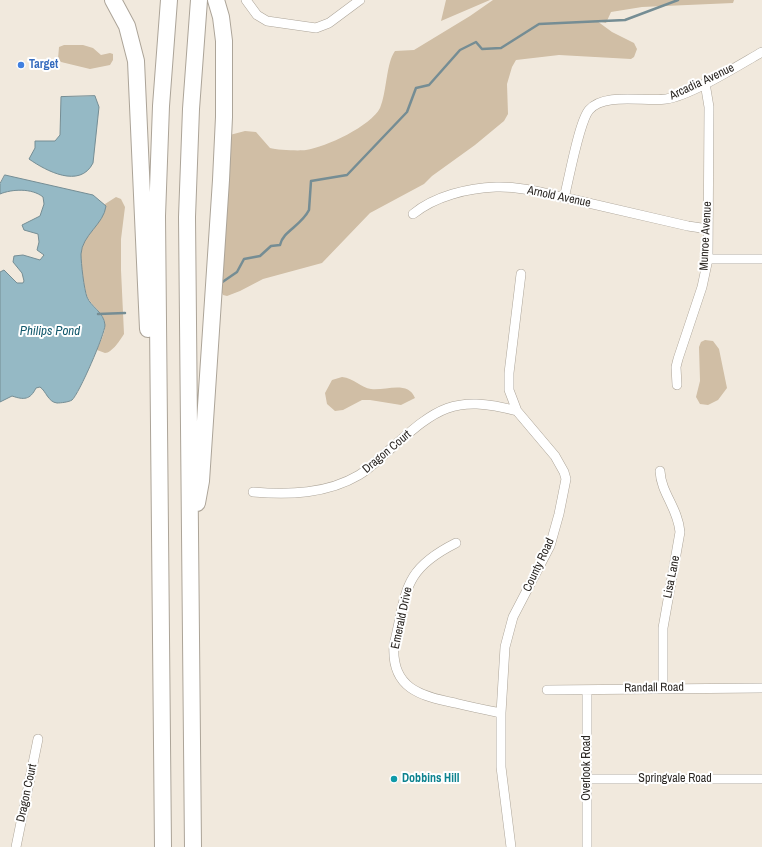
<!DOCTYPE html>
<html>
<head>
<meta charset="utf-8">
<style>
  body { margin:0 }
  canvas { display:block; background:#f1e9dd }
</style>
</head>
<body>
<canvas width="762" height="847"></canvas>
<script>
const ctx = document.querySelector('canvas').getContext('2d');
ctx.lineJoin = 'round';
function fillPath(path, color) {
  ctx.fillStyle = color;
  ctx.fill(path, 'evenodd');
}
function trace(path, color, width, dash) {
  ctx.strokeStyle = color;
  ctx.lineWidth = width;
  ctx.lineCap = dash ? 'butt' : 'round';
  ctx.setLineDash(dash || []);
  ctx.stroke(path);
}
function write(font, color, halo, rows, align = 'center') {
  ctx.font = font + ' "Archivo Narrow",sans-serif';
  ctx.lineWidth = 4;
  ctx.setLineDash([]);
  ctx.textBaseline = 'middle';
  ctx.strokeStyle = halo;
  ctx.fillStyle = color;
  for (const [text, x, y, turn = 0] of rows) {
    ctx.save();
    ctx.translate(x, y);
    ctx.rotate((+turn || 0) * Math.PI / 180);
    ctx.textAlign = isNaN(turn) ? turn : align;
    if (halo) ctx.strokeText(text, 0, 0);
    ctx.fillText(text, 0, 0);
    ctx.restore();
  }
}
const green = new Path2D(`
  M446 0H490L441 21Z
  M493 0H734L733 3 642 7 611 12 606 23 597 21 612 32 634 43 637 49 634 57 631 59 559 55 516 60 512 67 507 84 508 114 504 121 475 145 432 176 424 184 370 213 322 263 263 279 240 291 227 296 223 295 221 290 226 136 245 131 256 132 270 148C277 150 299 151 306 150 326 147 371 126 380 108 387 92 386 63 395 51L414 50 470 16Z
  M64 45H83L93 48 101 55 110 53 113 54V60L110 65 90 69 61 62 58 59 59 47Z
  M116 197 121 199 125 207 121 239V270L124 334C121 339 112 353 105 353L97 350C100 342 106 332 105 323 103 312 93 307 88 298 84 290 80 258 81 250 84 235 108 218 105 204Z
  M705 340 713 341 719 349 727 388 718 400 708 405 700 404 696 397 700 381 699 347 701 342Z
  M342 377C354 378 361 388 371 389 385 391 408 380 415 398L401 405 370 400H362L343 410 335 411 327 404 325 393 332 380Z`);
const water = new Path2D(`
  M95 96 99 107 93 163C80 189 46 171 29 159L35 148V141H55L60 135 61 97Z
  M5 175 93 195 106 206C104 224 82 235 81 254 81 263 84 289 87 297 91 307 104 312 105 325 105 334 79 394 72 400 69 402 61 403 57 403 48 402 46 391 40 387L36 388C30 400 24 400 12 396L0 402V272L4 270 17 283H23L24 281 22 273 13 262 14 256 23 255 40 260 44 255 37 250 39 242 38 234 24 230 22 225 40 216 44 204 43 197C32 188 12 189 0 194V184Z`);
const stream = new Path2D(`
  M221 283 237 272 244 259 260 256 271 246 280 245C283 231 301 226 309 210L311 181 347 175 407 112 416 88 429 85 460 50 476 42 482 49 501 48 539 24 625 20 678 0
  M98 314 125 313`);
const street = new Path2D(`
  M246 0 257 15 267 21 316 28 329 23 360 0
  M564 198C569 179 579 122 589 110 604 92 645 102 666 99 690 96 739 65 762 52
  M413 214C435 196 468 188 496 187 521 186 547 194 571 199 610 208 649 217 688 226L708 229
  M708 259H762
  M677 385 676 367 678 359 702 287 708 259 709 107 705 83
  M660 471C661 493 678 508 680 532L663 628V688
  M253 492C289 495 327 494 359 475 369 469 378 460 387 452 435 410 451 393 517 411
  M456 543C402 570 407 591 394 645 391 688 420 696 455 703 471 707 486 710 501 713
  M547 690 762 688
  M587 690V847
  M587 779H762
  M16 847 38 739
  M511 847 501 767V713L505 647 513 617 550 546 559 514 566 479 564 472 555 456 517 411 509 390V373L521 274`);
const highway = new Path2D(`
  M113 0 127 26 136 61 148 329
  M197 503 201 481 221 180 224 117V41L221 17 216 0
  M163 847 157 216 161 106 169 0
  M193 847 187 217 191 109 199 0`);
const markers = [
  [21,65,4,"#3f7fe0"],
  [394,779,4,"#0f9aa8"]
];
const shopNames = [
  ["Target",29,65]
];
const streetNames = [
  ["Arcadia Avenue",702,82,-25],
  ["Arnold Avenue",559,197,12],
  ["Munroe Avenue",706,236,-87],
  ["Dragon Court",387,452,-40],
  ["County Road",539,565,-65],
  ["Lisa Lane",672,577,-79],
  ["Emerald Drive",402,618,-78],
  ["Randall Road",654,688,-1],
  ["Overlook Road",587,768,-90],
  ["Springvale Road",675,779],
  ["Dragon Court",27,793,-78]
];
const cultureNames = [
  ["Dobbins Hill",402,779]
];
const waterNames = [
  ["Philips Pond",50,332]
];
fillPath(green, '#d0bea5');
fillPath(water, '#95b9c5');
trace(water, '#758d94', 1);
trace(stream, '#758d94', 2.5);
trace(street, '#aca498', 10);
trace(highway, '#aca498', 18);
trace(street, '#fff', 9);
trace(highway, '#fff', 16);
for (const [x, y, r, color] of markers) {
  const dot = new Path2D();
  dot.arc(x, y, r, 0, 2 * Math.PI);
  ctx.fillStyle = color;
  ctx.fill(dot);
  trace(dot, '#fff', 1.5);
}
write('bold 12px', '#366cbe', '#fff', shopNames, 'left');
write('12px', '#2b2723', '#fff', streetNames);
write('bold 12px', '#0d838f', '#fff', cultureNames, 'left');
write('italic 13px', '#145a6d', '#fff', waterNames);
</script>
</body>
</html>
